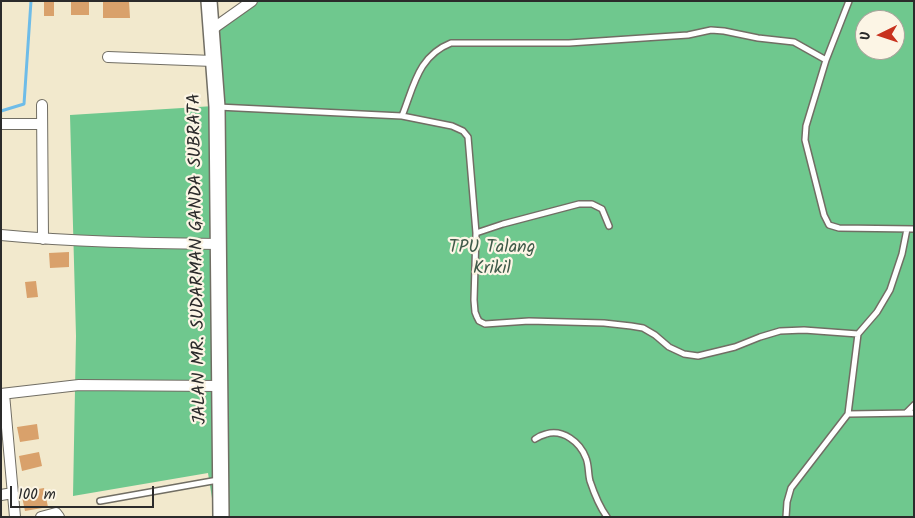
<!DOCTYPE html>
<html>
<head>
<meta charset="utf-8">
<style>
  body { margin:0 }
  #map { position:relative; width:915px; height:518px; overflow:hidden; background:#f2e9cd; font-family:Kalam,sans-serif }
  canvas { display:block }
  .frame { position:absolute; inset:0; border:2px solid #2b2b2b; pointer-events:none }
  .north { position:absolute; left:855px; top:10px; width:50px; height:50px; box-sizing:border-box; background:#fcf5e5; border:1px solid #a8a49b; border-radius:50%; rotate:266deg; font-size:14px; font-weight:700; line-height:20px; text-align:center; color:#2b2b2b }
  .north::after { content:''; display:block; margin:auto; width:18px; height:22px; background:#c8321e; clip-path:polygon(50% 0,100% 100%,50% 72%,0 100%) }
  .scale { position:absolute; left:10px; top:486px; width:144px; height:22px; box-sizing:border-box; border:2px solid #2b2b2b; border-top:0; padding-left:6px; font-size:15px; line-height:18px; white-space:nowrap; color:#2b2b2b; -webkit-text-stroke:4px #fcf5e5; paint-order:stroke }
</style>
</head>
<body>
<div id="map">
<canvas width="915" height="518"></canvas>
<div class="frame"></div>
<div class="north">U</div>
<div class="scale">100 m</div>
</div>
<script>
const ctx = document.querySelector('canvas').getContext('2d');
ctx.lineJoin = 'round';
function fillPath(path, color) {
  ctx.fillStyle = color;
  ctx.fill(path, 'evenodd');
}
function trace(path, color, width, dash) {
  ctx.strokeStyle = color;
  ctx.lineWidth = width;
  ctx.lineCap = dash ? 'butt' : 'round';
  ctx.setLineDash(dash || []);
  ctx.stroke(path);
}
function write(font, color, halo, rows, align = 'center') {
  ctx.font = font + ' Kalam,sans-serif';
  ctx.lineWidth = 4.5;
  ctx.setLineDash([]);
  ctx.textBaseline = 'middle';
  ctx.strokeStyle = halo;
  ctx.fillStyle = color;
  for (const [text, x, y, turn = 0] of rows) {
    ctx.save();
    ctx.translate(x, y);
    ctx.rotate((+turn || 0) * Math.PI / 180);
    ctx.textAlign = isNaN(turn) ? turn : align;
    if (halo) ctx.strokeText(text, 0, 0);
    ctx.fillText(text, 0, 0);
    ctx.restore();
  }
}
const green = new Path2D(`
  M255 1H914V517H215L208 473 73 496 76 336 70 115 214 106 217 31ZM865 20H895V50H865Z`);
const stream = new Path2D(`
  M1 111 24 104 31 1`);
const building = new Path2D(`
  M44 1H54V16H44Z
  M71 1H89V15H71Z
  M103 1H129L130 18H103Z
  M69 252V267L50 268 49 253Z
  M36 281 38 297 27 298 25 282Z
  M37 424 39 439 20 442 17 427Z
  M39 452 42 466 22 471 19 456Z
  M44 488 48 507 25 511 21 492Z`);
const lane = new Path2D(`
  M849 1 826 60 806 126 805 140 824 215 829 225 839 228 914 229
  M218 107 402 116 452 126 463 131 468 137 476 233 474 300 475 312 477 317 479 321 485 324 529 321 604 323 631 326 643 328 655 335 669 347 684 354 698 356 735 347 760 337 780 331 804 330 858 334
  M402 116C414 86 418 56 451 43H569L688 35 711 30 724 31 758 38 794 42 826 60
  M476 233 503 224 579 204H592L602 209 609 226
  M906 413 914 405
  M848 414 914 413
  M535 439C538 437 542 435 546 434 563 429 580 442 586 458 589 465 588 474 590 481 594 493 599 506 607 517
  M100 501 218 480
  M786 517 787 502 791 488 848 414 858 334 877 312 890 290 902 254 907 229`);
const street = new Path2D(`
  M211 30 252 1
  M108 57 213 61
  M42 105 43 239
  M1 124H42
  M1 235C74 242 146 243 218 244
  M1 394 79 385 219 386
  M4 394 15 517
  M1 495 13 493
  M41 517 56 513 59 517`);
const secondary = new Path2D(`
  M209 1 217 107 221 517`);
const parkNames = [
  ["TPU Talang",492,249],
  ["Krikil",492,270]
];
const streetNames = [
  ["JALAN MR. SUDARMAN GANDA SUBRATA",199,259,-91]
];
fillPath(green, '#6fc88e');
trace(stream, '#6ebce8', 3);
fillPath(building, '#d9a16b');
trace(lane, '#716e64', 8);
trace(street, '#716e64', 12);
trace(secondary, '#716e64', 18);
trace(lane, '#fff', 5);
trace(street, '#fff', 10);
trace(secondary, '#fff', 15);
write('18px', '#3f5a49', '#fcf5e5', parkNames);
write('18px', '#2b2b2b', '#fcf5e5', streetNames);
</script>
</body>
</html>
